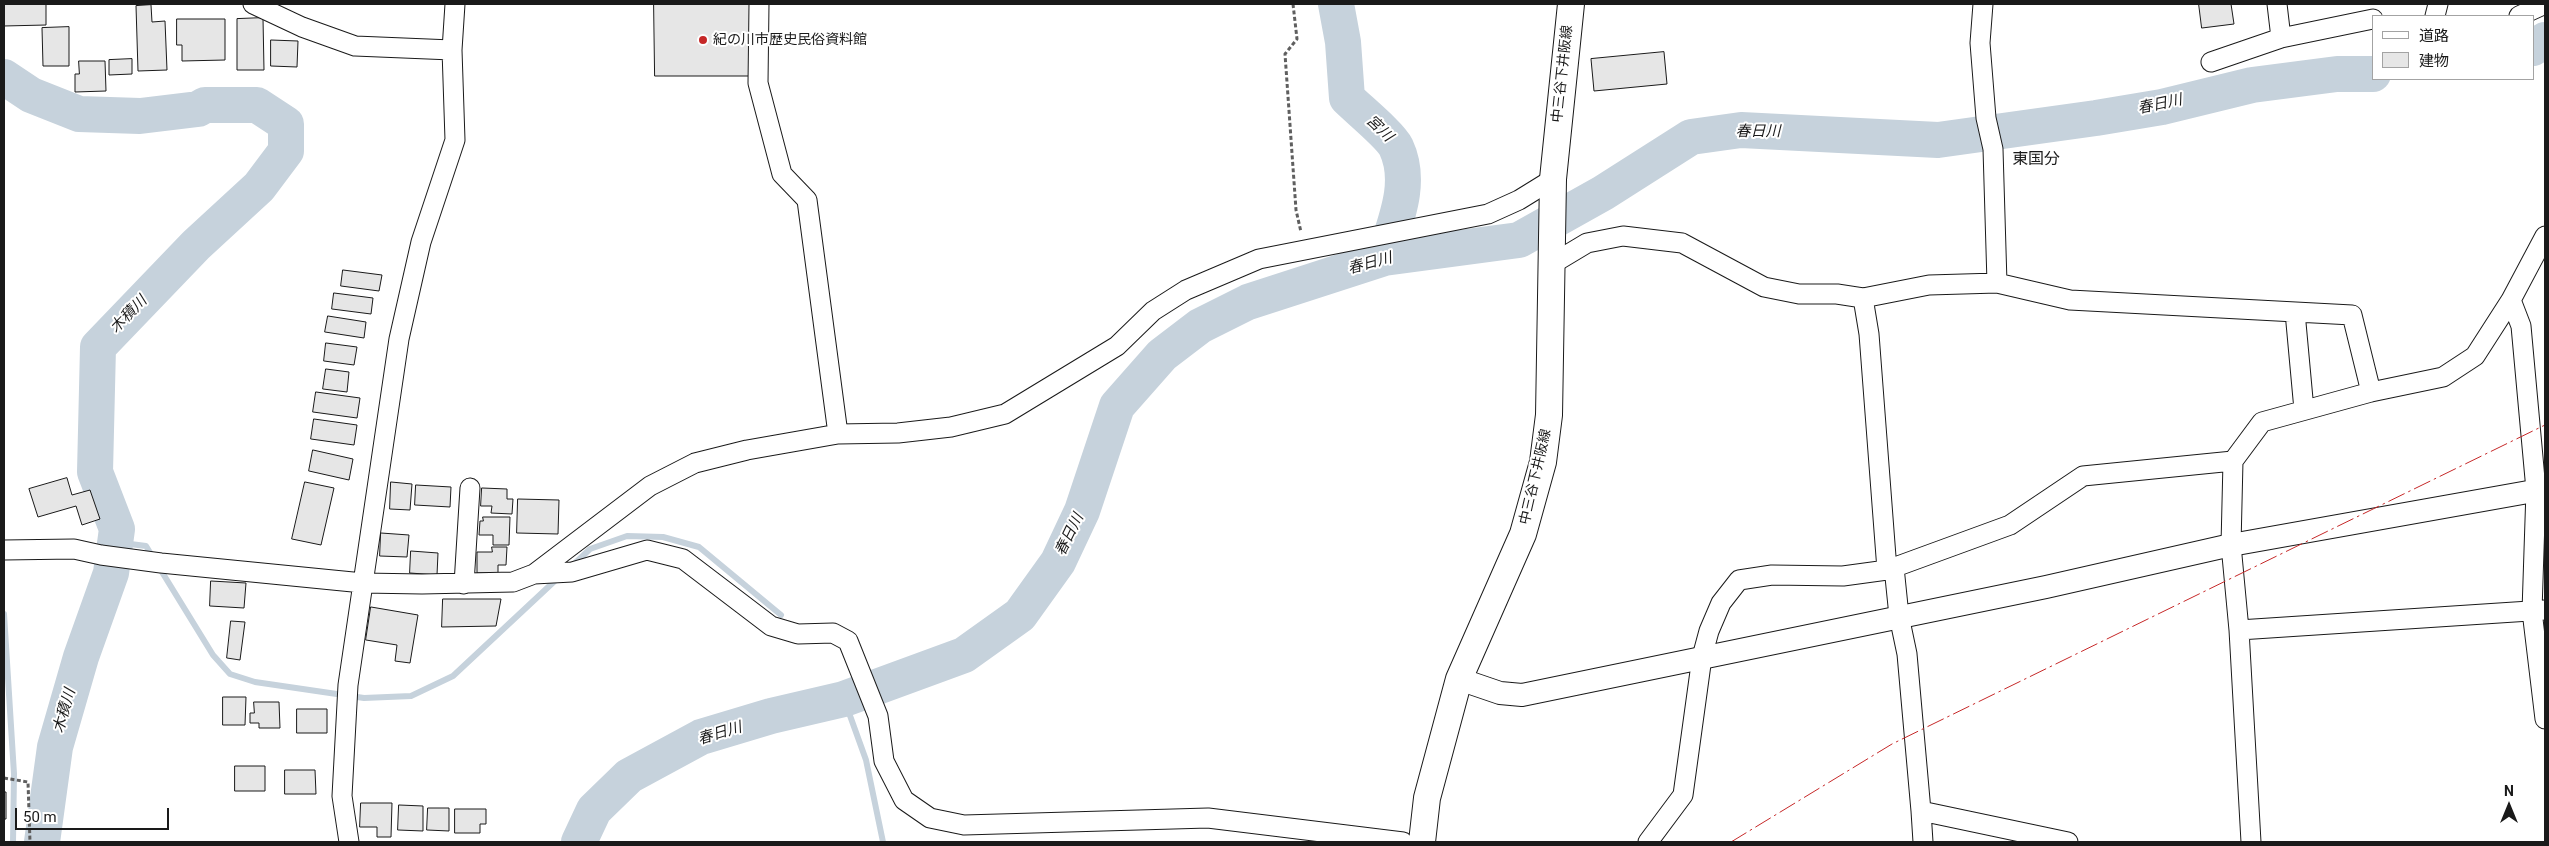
<!DOCTYPE html>
<html>
<head>
<meta charset="utf-8">
<style>
  body { margin:0 }
  #map { position:relative; width:2549px; height:846px; overflow:hidden; background:#fff; font-family:Roboto,"Noto Sans JP",sans-serif }
  canvas { display:block }
  .frame { position:absolute; inset:0; border:5px solid #1a1a1a; pointer-events:none }
  .legend { position:absolute; left:2372px; top:15px; width:162px; height:65px; box-sizing:border-box; background:#fff; border:1px solid #a3a3a3; margin:0; padding:6px 9px; list-style:none; font-size:15px; color:#1a1a1a }
  .legend li { display:flex; align-items:center; gap:10px; height:25px }
  .legend b { width:25px; border:1px solid #a3a3a3 }
  .north { position:absolute; left:2484px; top:781px; width:50px; height:50px; -webkit-text-stroke:4px #fff; paint-order:stroke; rotate:0deg; font-size:14px; font-weight:700; line-height:20px; text-align:center; color:#1a1a1a }
  .north::after { content:''; display:block; margin:auto; width:18px; height:22px; background:#1a1a1a; clip-path:polygon(50% 0,100% 100%,50% 72%,0 100%) }
  .scale { position:absolute; left:15px; top:808px; width:154px; height:22px; box-sizing:border-box; border:2px solid #1a1a1a; border-top:0; padding-left:6px; font-size:15px; line-height:18px; white-space:nowrap; color:#1a1a1a; -webkit-text-stroke:4px #fff; paint-order:stroke }
</style>
</head>
<body>
<div id="map">
<canvas width="2549" height="846"></canvas>
<div class="frame"></div>
<ul class="legend">
<li><b style="height:6px;background:#fff"></b>道路</li>
<li><b style="height:14px;background:#e6e6e6"></b>建物</li>
</ul>
<div class="north">N</div>
<div class="scale">50 m</div>
</div>
<script>
const ctx = document.querySelector('canvas').getContext('2d');
ctx.lineJoin = 'round';
function trace(path, color, width, dash) {
  ctx.strokeStyle = color;
  ctx.lineWidth = width;
  ctx.lineCap = dash ? 'butt' : 'round';
  ctx.setLineDash(dash || []);
  ctx.stroke(path);
}
function fillPath(path, color) {
  ctx.fillStyle = color;
  ctx.fill(path, 'evenodd');
}
function write(font, color, halo, rows, align = 'center') {
  ctx.font = font + ' Roboto,"Noto Sans JP",sans-serif';
  ctx.lineWidth = 4;
  ctx.setLineDash([]);
  ctx.textBaseline = 'middle';
  ctx.strokeStyle = halo;
  ctx.fillStyle = color;
  for (const [text, x, y, turn = 0] of rows) {
    ctx.save();
    ctx.translate(x, y);
    ctx.rotate((+turn || 0) * Math.PI / 180);
    ctx.textAlign = isNaN(turn) ? turn : align;
    if (halo) ctx.strokeText(text, 0, 0);
    ctx.fillText(text, 0, 0);
    ctx.restore();
  }
}
const stream = new Path2D(`
  M115 542 146 546 213 655 230 674 255 682 364 698 411 696 453 676 559 577
  M572 566 590 549 627 536 663 537 699 547 781 615
  M4 614 14 774 13 842
  M844 699 866 760 883 842`);
const river = new Path2D(`
  M1336 4 1343 42 1347 98C1358 109 1390 135 1396 147 1413 183 1395 222 1384 258
  M2533 48 2545 40
  M4 77 31 95 79 114 140 116 198 109 205 105H257L286 124V151L259 187 196 245 98 347 95 472 117 529 111 573 81 657 55 747 42 842
  M579 842 594 810 629 776 701 737 771 716 844 699 964 655 1020 615 1058 562 1082 511 1117 406 1162 355 1200 326 1248 302 1384 258 1519 240 1603 193 1691 137 1741 130 1938 140 2096 118 2162 107 2252 85 2337 74H2373`);
const building = new Path2D(`
  M4 4H46V25L4 26Z
  M654 4H752L751 76H655Z
  M2199 4H2231L2234 24 2202 28Z
  M151 5 152 22 165 21 167 70 138 71 136 6Z
  M263 18 264 70H237V19Z
  M177 19H225V60L182 61V45H177Z
  M69 27V66H43L42 28Z
  M271 40 298 41 297 67 271 66Z
  M1664 52 1667 84 1594 91 1591 59Z
  M132 59V74L109 75V60Z
  M79 61H105L106 91 75 92V74H79Z
  M343 270 382 275 379 291 341 286Z
  M334 293 373 298 371 314 332 309Z
  M328 316 366 322 364 338 325 332Z
  M326 343 357 347 354 365 324 361Z
  M326 369 349 372 347 392 323 389Z
  M316 392 360 398 357 418 313 412Z
  M314 419 357 425 354 445 311 439Z
  M313 450 353 459 349 480 309 471Z
  M67 478 72 495 90 490 100 519 82 525 76 506 38 517 29 489Z
  M305 482 334 488 321 545 292 539Z
  M391 482 412 484 410 510 390 509Z
  M416 485 451 487 450 507 415 505Z
  M482 488 507 489V499H513L512 514 491 513 492 506H481Z
  M518 499 559 500 558 534 517 533Z
  M483 517H510L509 545H493V535H479L480 521H483Z
  M381 533 409 535 407 557 380 556Z
  M492 547H507L506 565H498V573H477V552H492Z
  M411 551 438 553 437 575 410 573Z
  M211 581 246 583 244 608 210 606Z
  M443 599H501L496 626 442 627Z
  M371 607 418 615 410 663 395 661 397 645 366 640Z
  M231 621 245 622 240 660 227 658Z
  M223 697H246L245 725H223Z
  M254 702H279L280 728H259V723H250V713H254Z
  M297 709H327V733H297Z
  M235 766H265V791H235Z
  M285 770H315L316 794H285Z
  M4 792H6V819H4Z
  M361 803H392L391 837H377V827H360Z
  M399 805 423 806V831L398 830Z
  M428 808H449V831L427 830Z
  M455 809H486V824H480V833H455Z`);
const path = new Path2D(`
  M1293 4 1297 39 1285 54 1296 210 1301 232
  M4 778 28 782 30 842`);
const minor = new Path2D(`
  M253 4 302 27 355 46 452 50
  M759 4 758 83 782 174 807 200 838 434
  M1983 4 1980 43 1986 118 1993 149 1997 283
  M2277 4 2281 38
  M2435 16 2438 4
  M2519 16 2545 4
  M2211 62 2281 38 2373 19
  M1552 264 1587 243 1623 236 1682 243 1764 287 1799 294H1837L1863 298 1929 285 1997 283 2070 300 2352 315 2371 392
  M1863 298 1869 334 1887 570
  M2511 300 2521 326 2536 490 2532 611 2545 719
  M2295 312 2304 410
  M4 550 74 549 101 555 161 563 363 583 422 584 513 582 534 574 572 572 647 550 683 559 771 626 798 634 833 633 848 641 878 716 884 761 904 800 930 818 964 825 1208 818 1403 842
  M1894 567 1899 616 1907 654 1921 811 2068 842
  M534 574 650 486 695 463 747 450 838 434 898 433 951 427 1005 414 1117 346 1153 311 1186 290 1259 259 1488 214 1519 200 1553 179
  M464 584 470 488
  M2239 630 2545 610
  M1921 811 1923 842
  M349 842 342 796 348 685 399 339 421 242 455 140 452 50 455 4
  M1648 842 1683 795 1702 657 1709 631 1721 603 1739 580 1772 575 1843 576 1887 570 2010 525 2083 476 2233 461
  M2251 842 2239 630 2231 545 2233 461 2262 422 2371 392 2443 377 2475 356 2511 300 2545 236`);
const tertiary = new Path2D(`
  M1459 679 1500 693 1522 695 2046 587 2231 545 2545 489`);
const secondary = new Path2D(`
  M1422 842 1427 798 1459 679 1523 534 1543 462 1549 415 1553 179 1571 4`);
const power = new Path2D(`
  M1731 842 1892 744 2545 425`);
const markers = [
  [703,40,5,"#c62828"]
];
const poiNames = [
  ["紀の川市歴史民俗資料館",713,40]
];
const streetNames = [
  ["中三谷下井阪線",1563,74,-84],
  ["中三谷下井阪線",1536,477,-77]
];
const waterNames = [
  ["春日川",2160,105,-12],
  ["宮川",1379,129,44],
  ["春日川",1758,132],
  ["春日川",1370,264,-15],
  ["木積川",129,315,-46],
  ["春日川",1070,535,-64],
  ["木積川",65,711,-74],
  ["春日川",720,734,-17]
];
const quarterNames = [
  ["東国分",2036,160]
];
trace(stream, '#c6d2dc', 6);
trace(river, '#c6d2dc', 36);
fillPath(building, '#e6e6e6');
trace(building, '#1a1a1a', 1);
trace(minor, '#1a1a1a', 21);
trace(tertiary, '#1a1a1a', 24);
trace(secondary, '#1a1a1a', 28);
trace(path, '#5f5f5f', 3, [4, 2.5]);
trace(minor, '#fff', 19);
trace(tertiary, '#fff', 22);
trace(secondary, '#fff', 26);
trace(power, '#c62828', 1, [18, 4, 2.5, 4]);
for (const [x, y, r, color] of markers) {
  const dot = new Path2D();
  dot.arc(x, y, r, 0, 2 * Math.PI);
  ctx.fillStyle = color;
  ctx.fill(dot);
  trace(dot, '#fff', 2);
}
write('14px', '#1a1a1a', '#fff', poiNames, 'left');
write('14px', '#1a1a1a', '#fff', streetNames);
write('italic 15px', '#1a1a1a', '#fff', waterNames);
write('16px', '#1a1a1a', '#fff', quarterNames);
</script>
</body>
</html>
